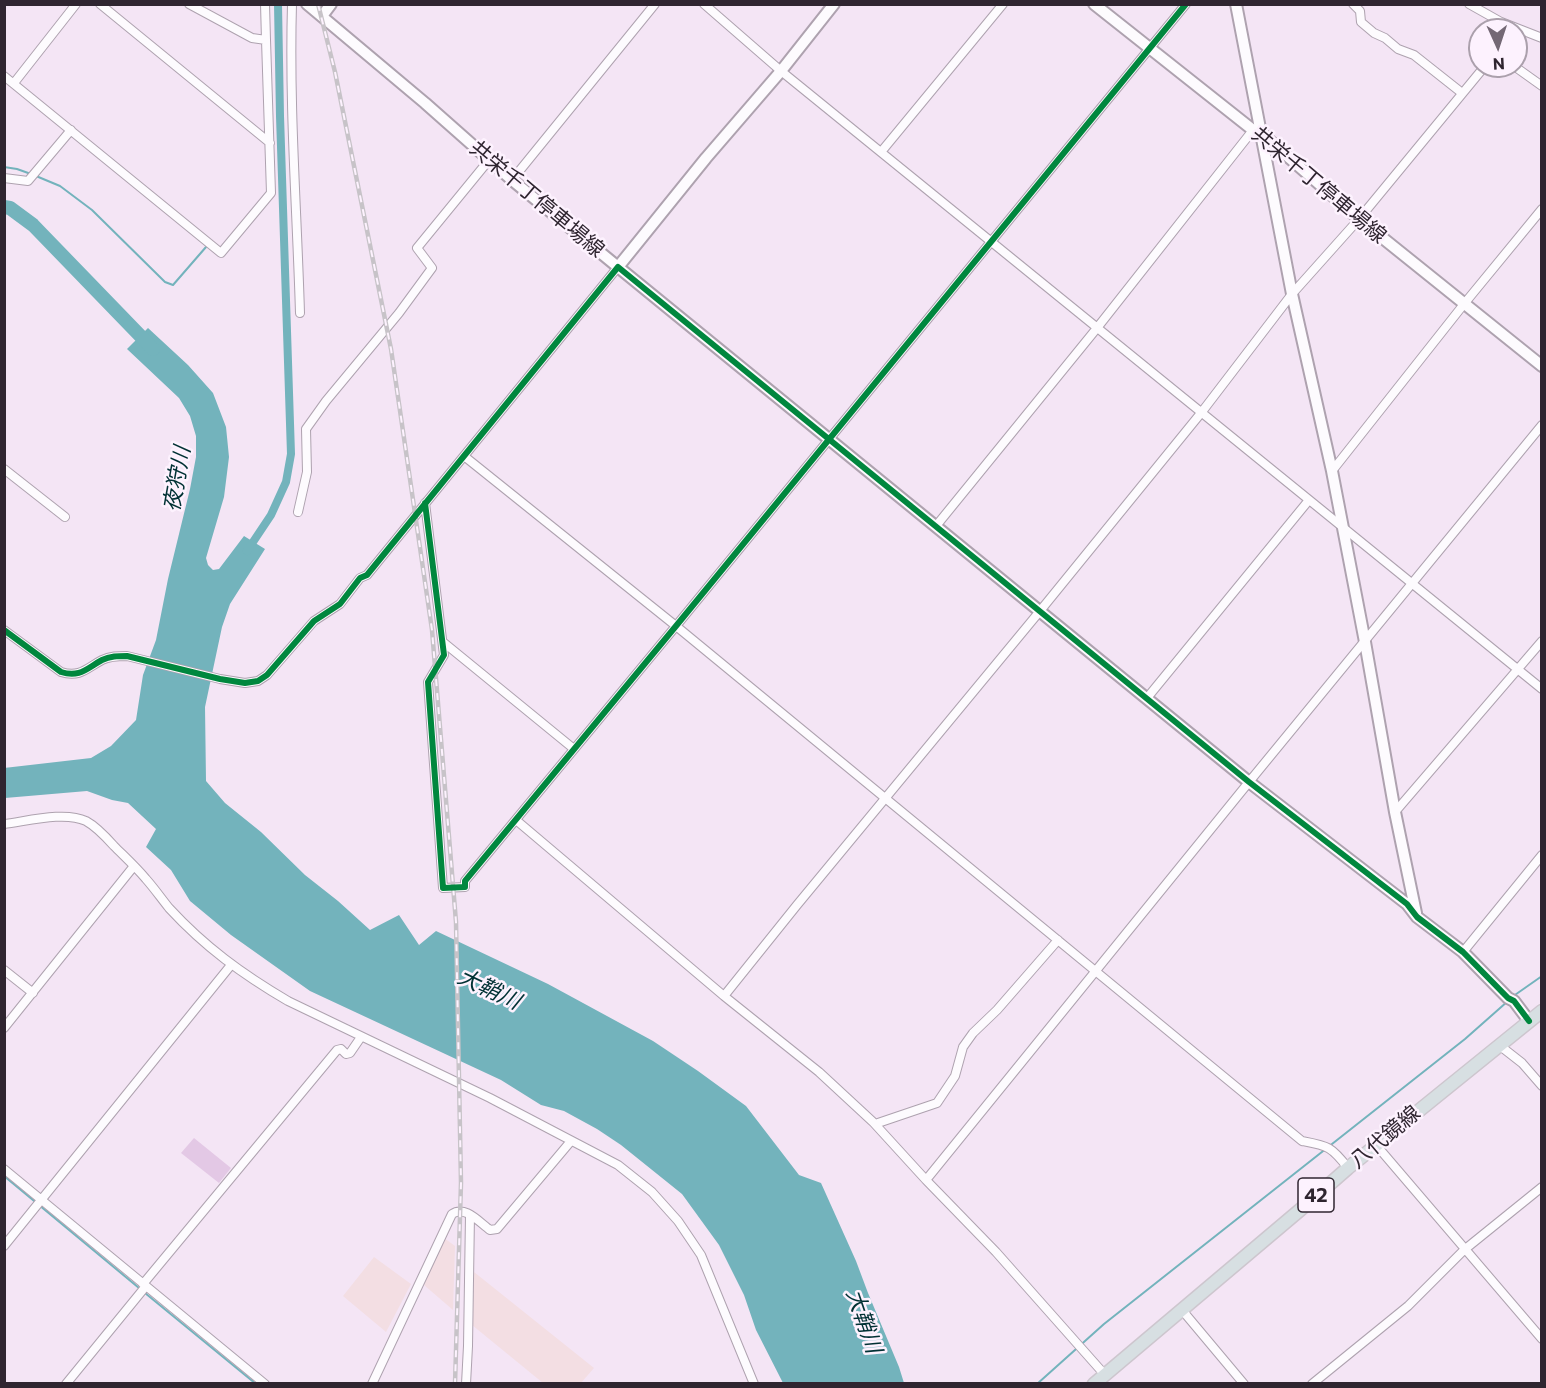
<!DOCTYPE html>
<html>
<head>
<meta charset="utf-8">
<style>
  body { margin:0 }
  #map { position:relative; width:1546px; height:1388px; overflow:hidden; background:#f4e5f5; font-family:Commissioner,sans-serif }
  canvas { display:block }
  .frame { position:absolute; inset:0; border:6px solid #2f2530; pointer-events:none }
  .north { position:absolute; left:1468px; top:18px; width:60px; height:60px; box-sizing:border-box; background:#fdf2fe; border:2px solid #aba0ac; border-radius:50%; rotate:177deg; font-size:16px; font-weight:700; line-height:24px; text-align:center; color:#2f2530 }
  .north::after { content:''; display:block; margin:auto; width:21px; height:27px; background:#746875; clip-path:polygon(50% 0,100% 100%,50% 72%,0 100%) }
</style>
</head>
<body>
<div id="map">
<canvas width="1546" height="1388"></canvas>
<div class="frame"></div>
<div class="north">N</div>
</div>
<script>
const ctx = document.querySelector('canvas').getContext('2d');
ctx.lineJoin = 'round';
function fillPath(path, color) {
  ctx.fillStyle = color;
  ctx.fill(path, 'evenodd');
}
function trace(path, color, width, dash) {
  ctx.strokeStyle = color;
  ctx.lineWidth = width;
  ctx.lineCap = dash ? 'butt' : 'round';
  ctx.setLineDash(dash || []);
  ctx.stroke(path);
}
function write(font, color, halo, rows, align = 'center') {
  ctx.font = font + ' Commissioner,"Noto Sans JP",sans-serif';
  ctx.lineWidth = 5;
  ctx.setLineDash([]);
  ctx.textBaseline = 'middle';
  ctx.strokeStyle = halo;
  ctx.fillStyle = color;
  for (const [text, x, y, turn = 0] of rows) {
    ctx.save();
    ctx.translate(x, y);
    ctx.rotate((+turn || 0) * Math.PI / 180);
    ctx.textAlign = isNaN(turn) ? turn : align;
    if (halo) ctx.strokeText(text, 0, 0);
    ctx.fillText(text, 0, 0);
    ctx.restore();
  }
}
const industrial = new Path2D(`
  M444 1238 455 1246 453 1310 424 1285Z
  M374 1257 411 1284 386 1332 343 1296Z
  M474 1272 594 1368 581 1383H543L472 1325Z`);
const green = new Path2D(`
  M194 1138 231 1168 219 1183 181 1153Z`);
const water = new Path2D(`
  M148 328 188 365 213 393 226 427 229 457 224 497 206 558 208 565 213 570 219 569 244 536 265 549 230 604 222 627 205 707 206 781 225 803 261 832 305 875 338 901 370 930 399 915 419 945 436 931 548 984 653 1041 698 1071 746 1106 799 1175 821 1183 856 1261 868 1293 899 1367 904 1383H783L756 1330 744 1295 719 1245 682 1194 621 1145 597 1129 564 1111 541 1105 501 1080 310 991 231 935 190 901 171 870 146 847 156 829 128 803 112 800 87 791 5 798 4 768 91 758 111 746 136 720 143 675 156 640 168 579 190 489 196 457V436L190 416 179 398 127 349Z`);
const stream = new Path2D(`
  M4 167 17 169 31 174
  M36 176 60 186 92 210 165 282 173 285 206 247
  M1512 997 1542 976
  M4 1176 145 1293 256 1384
  M1037 1384 1104 1324 1465 1039 1508 1001`);
const canal = new Path2D(`
  M247 551 271 515 286 482 291 454 280 116 278 4`);
const river = new Path2D(`
  M4 207 10 208 33 225 153 349`);
const street = new Path2D(`
  M100 4 270 143
  M189 4 252 38 266 40 265 4
  M292 4C289 108 297 210 300 313
  M704 4 781 71 1542 689
  M1353 4 1360 11 1361 22 1374 33 1385 38 1398 49 1414 55 1462 93
  M1469 4 1501 22 1542 38
  M1514 66 1542 86
  M4 76 221 253 271 193 266 40
  M14 83 76 4
  M881 152 1003 4
  M4 178 28 181 71 130
  M512 180 655 4
  M464 456 676 626 1302 1141C1328 1146 1331 1146 1348 1168
  M4 469 65 517
  M1332 471 1464 304 1542 209
  M425 503 444 655 428 682 443 888 465 887V881L676 626 1186 4
  M298 512 307 472 306 429 326 401 399 313 432 268 417 248 489 160
  M936 526 1097 328 1253 130
  M4 630 61 672C80 678 87 668 102 660 110 656 118 656 127 656L220 679 245 683 258 681 267 675 314 621 340 604 360 578 367 575 618 267
  M443 642 574 749
  M1147 698 1309 500
  M1395 812 1542 641
  M516 820 724 996 819 1072 873 1122 926 1180 996 1252 1105 1375
  M4 824C28 821 65 811 86 821 97 827 106 837 114 846 125 857 136 867 146 879 154 888 161 898 169 908 205 947 242 974 288 1001L490 1098 618 1165 652 1192 678 1221 701 1255 754 1384
  M1463 952 1542 855
  M4 970 33 993
  M724 996 797 905 1040 611 1201 413 1292 294 1359 219 1485 66
  M4 1028 134 866
  M1499 1045 1522 1063 1542 1086
  M875 1124 937 1103 955 1076 963 1047 973 1033 997 1010 1058 940
  M1377 1146 1542 1339
  M4 1169 265 1384
  M926 1180 1249 782 1542 425
  M4 1246 231 965
  M143 1284 337 1050 341 1049 346 1054 350 1053 361 1037
  M1182 1310 1244 1384
  M66 1384 146 1286
  M372 1384 452 1214C465 1205 479 1222 490 1230L497 1229 571 1141
  M466 1384 468 1346 470 1215
  M1312 1384 1408 1306 1464 1250 1542 1187`);
const secondary = new Path2D(`
  M307 4 425 103 512 180 618 267 706 158 781 71 834 4
  M1094 4 1253 130 1261 133 1359 219 1542 366
  M1236 4 1292 294 1332 471 1365 642 1395 812 1416 913
  M322 16 331 4
  M618 267 1249 782 1407 904 1417 917 1463 952 1508 998 1514 1001 1529 1021`);
const primary = new Path2D(`
  M1094 1384 1300 1210 1348 1168 1542 1011`);
const rail = new Path2D(`
  M318 4 335 72 391 349 432 630 456 922 461 1183 455 1384`);
const cycleway = new Path2D(`
  M425 503 444 655 428 682 443 888 465 887V881L676 626 1186 4
  M4 630 61 672C80 678 87 668 102 660 110 656 118 656 127 656L220 679 245 683 258 681 267 675 314 621 340 604 360 578 367 575 618 267 1249 782 1407 904 1417 917 1463 952 1508 998 1514 1001 1529 1021`);
const shields = [
  [1316,1195,36]
];
const shieldNames = [
  ["42",1316,1195]
];
const streetNames = [
  ["共栄千丁停車場線",1319,185,40],
  ["共栄千丁停車場線",537,199,40],
  ["八代鏡線",1385,1137,-40]
];
const waterNames = [
  ["夜狩川",177,479,-80],
  ["大鞘川",489,989,25],
  ["大鞘川",864,1321,71]
];
fillPath(industrial, '#f3dee3');
fillPath(green, '#e3c8e5');
fillPath(water, '#73b3bc');
trace(stream, '#73b3bc', 2);
trace(canal, '#73b3bc', 8);
trace(river, '#73b3bc', 14);
trace(street, '#aea2af', 10);
trace(secondary, '#aea2af', 14);
trace(primary, '#cdc6ce', 15);
trace(street, '#fdfbfe', 8);
trace(secondary, '#fdfbfe', 10);
trace(primary, '#d7dfe2', 12);
trace(rail, '#c7c3c8', 4.5);
trace(rail, '#fdf2fe', 2, [7]);
trace(cycleway, '#00873e', 6);
for (const [x, y, w] of shields) {
  const box = new Path2D();
  box.roundRect(x - w / 2, y - 17, w, 34, 4.5);
  ctx.fillStyle = '#fdf2fe';
  ctx.fill(box);
  trace(box, '#2f2530', 1.5);
}
write('bold 20px', '#2f2530', null, shieldNames);
write('21px', '#2f2530', '#fdf2fe', streetNames);
write('italic 22px', '#013134', '#fdf2fe', waterNames);
</script>
</body>
</html>
